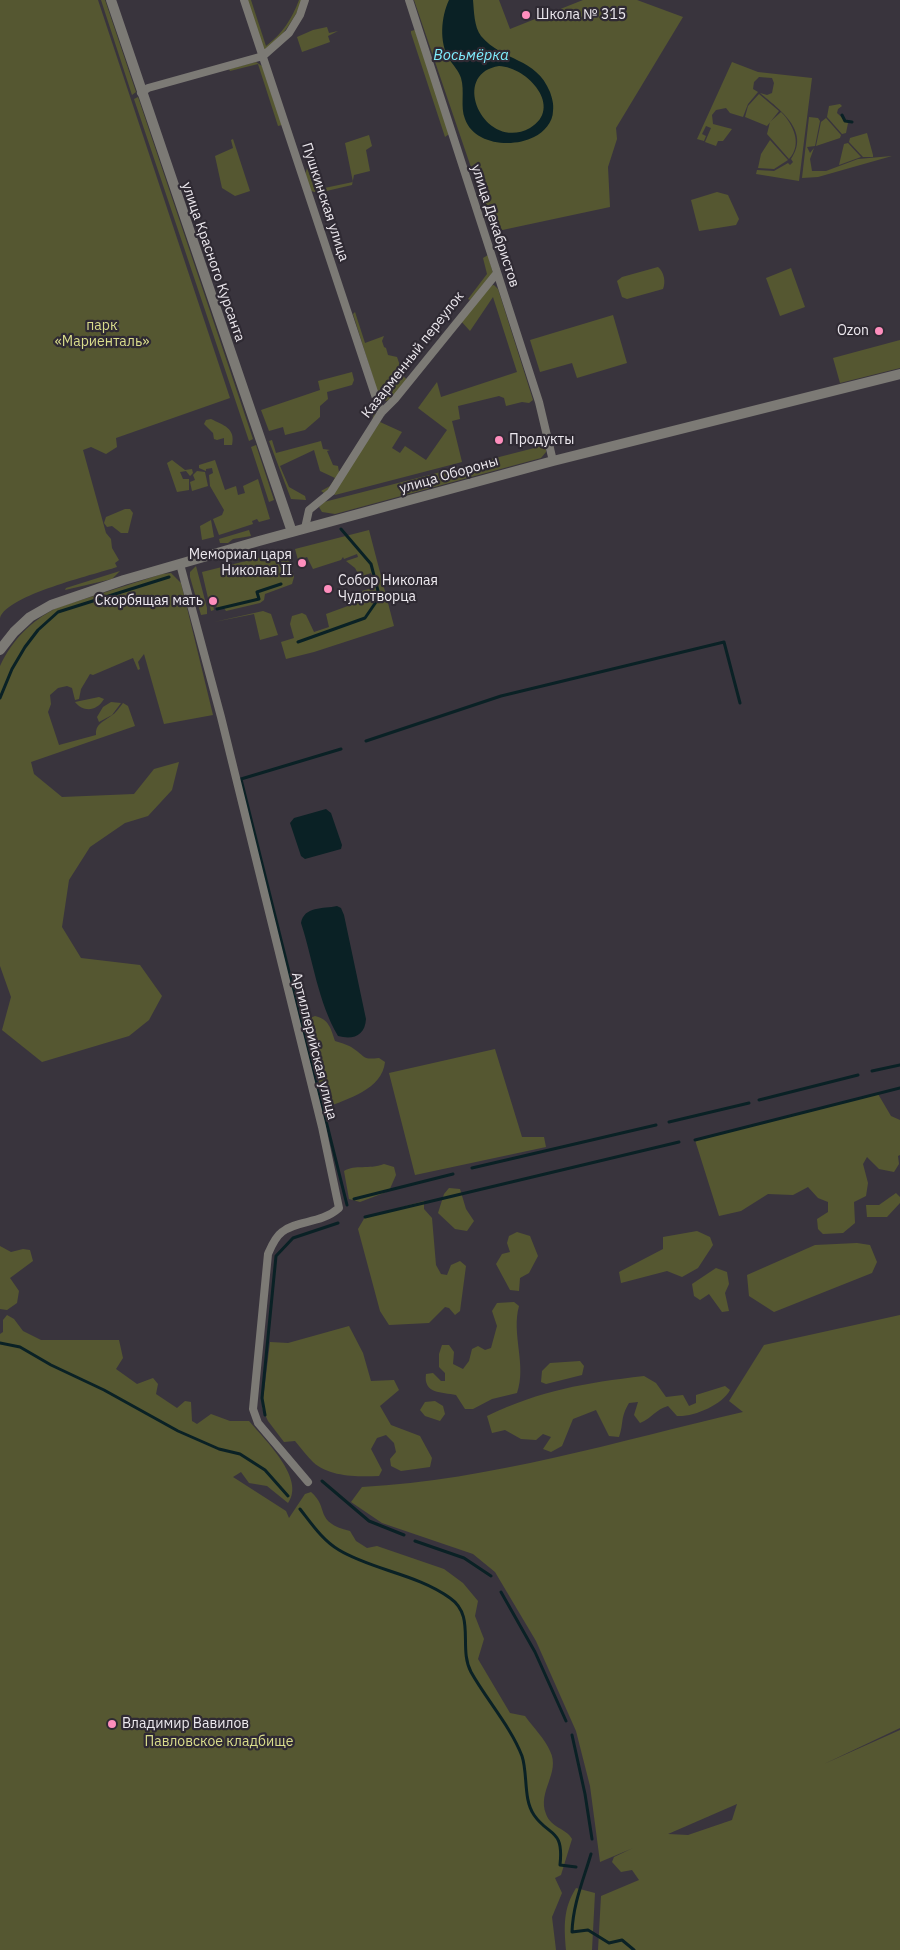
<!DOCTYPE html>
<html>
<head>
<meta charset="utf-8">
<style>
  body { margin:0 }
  canvas { display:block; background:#39343d }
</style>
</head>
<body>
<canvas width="900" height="1950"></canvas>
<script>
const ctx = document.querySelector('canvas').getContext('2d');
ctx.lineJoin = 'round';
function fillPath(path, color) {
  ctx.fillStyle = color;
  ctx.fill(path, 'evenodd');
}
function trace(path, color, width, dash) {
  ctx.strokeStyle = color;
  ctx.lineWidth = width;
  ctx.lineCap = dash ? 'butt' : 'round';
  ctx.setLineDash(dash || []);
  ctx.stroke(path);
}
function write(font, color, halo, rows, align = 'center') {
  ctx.font = font + ' "IBM Plex Sans",sans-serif';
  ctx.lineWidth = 4.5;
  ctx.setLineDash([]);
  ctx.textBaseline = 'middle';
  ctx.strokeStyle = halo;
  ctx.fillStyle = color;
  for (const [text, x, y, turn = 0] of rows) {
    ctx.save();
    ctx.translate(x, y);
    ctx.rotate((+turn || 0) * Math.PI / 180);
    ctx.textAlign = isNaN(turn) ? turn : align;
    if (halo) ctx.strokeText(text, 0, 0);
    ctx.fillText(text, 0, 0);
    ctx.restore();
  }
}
const green = new Path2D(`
  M0 0H98L230 398 116 438 117 447 106 454 91 447 83 450 106 533 111 539 112 548 119 560 115 563 117 567C93 575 7 595 0 618Z
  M101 0H105L136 92 132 95Z
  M246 0H251L266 46C282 34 292 19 299 0H303C293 21 284 35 266 50L264 49Z
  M414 0H499L510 29 583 0H637L683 17 616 128 617 139 608 167 610 207 493 232Z
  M327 27 329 33 338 31 328 36 330 42 302 52 297 37 313 30Z
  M415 30 449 134 445 137 411 33V31Z
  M256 62 262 66 282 125 278 126 258 64 230 71 229 69Z
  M732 62 758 72 812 78 799 181 756 174 757 170 774 171 788 163 790 165 793 162 791 159C811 131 779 109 760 93L767 95 772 93 774 83 772 78 759 77 754 82 753 89 758 92 748 104 743 117 730 113 726 108 716 110 712 115 713 124 732 129 723 141H718L716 146 705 142 711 128 706 126 702 134 706 136 704 141 697 139Z
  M759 94 779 111 767 126 745 117 748 106Z
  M138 97 253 439 249 441 134 99Z
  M840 104 842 106 838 109 837 113 848 123 846 133 842 134 827 117 829 106Z
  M781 112C793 124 803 144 789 159L767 134 770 122Z
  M809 117 818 118 820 121 815 146 807 147 810 153 814 148 810 159 812 171H826L858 159 892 156 818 177 802 178Z
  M826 118 841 135 840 138 816 146 821 122Z
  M867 133 873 155V157H863L849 142 850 138Z
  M369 135 372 146 366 150 370 171 354 175 352 185 318 193 311 191 305 175 307 168 315 190 353 182 345 143Z
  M233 139 250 191 235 196 222 188 215 156 233 148 231 140Z
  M770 140 788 160 774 169 758 168 761 154Z
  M848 143 861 157 839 165 844 144Z
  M717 192 728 195 739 219 736 225 699 231 691 200Z
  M488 255 493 273 470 300 468 299 487 274 483 258Z
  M658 267C664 272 666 282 663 289L627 299 622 297 617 281 622 277Z
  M791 268 805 307 780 316 766 278Z
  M489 286 494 285 498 289 533 400 529 403 522 402 506 406 504 398 499 396 458 406 460 419 452 421 462 462 335 495 333 493 380 422 402 432 392 448 400 453 405 446 426 460 447 430 418 408 437 382 441 397 517 372 493 297 470 331 460 320Z
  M355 312 365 343 384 336 382 341 384 347 386 348 388 355 397 357 404 377 408 380 393 398 386 401 379 397 353 314Z
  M613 315 627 363 577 378 572 363 540 372 530 340Z
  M900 340V368L840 383 833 358Z
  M352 372 354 380 352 385 327 392 328 399 320 406V417L305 430 285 435 283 427 269 431 261 410 320 390 318 381Z
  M370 400 376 410 373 423 331 488 324 493 321 491 330 486 335 478 320 471 314 450 280 466 289 487 305 496 306 500 291 499 269 441 272 440 276 453 321 441 323 449 330 450 327 451 333 465 338 466 339 472 372 422 374 413Z
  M211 419C223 425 236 428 232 445H224V438L217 440 214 439 213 433 204 424 206 420Z
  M256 445 274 500 269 502 251 447Z
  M546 445V452L541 458 335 514 322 512 319 507 324 502Z
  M172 460 185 470 192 469 193 473 190 476 186 471 180 472 183 479H189V490L177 492 167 463Z
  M215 460 225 490 236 486 238 495 245 493 243 486 258 479 270 519 259 522 257 519 252 521 253 524 219 535 213 519 222 515 224 510 210 486 209 475 213 473 212 468 206 469V471L199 468V465Z
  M197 471 205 472 208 486 192 491 190 482 195 480 193 475Z
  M125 509H130L133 513 128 533H121L112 526 107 527 104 523 106 517Z
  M211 520 214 537 202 540 200 526Z
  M249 530 251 536 233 539 228 543H220L219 539Z
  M369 530 394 626 314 652 286 659 281 642 294 638 290 624 292 616 302 613 306 615 314 632 329 627 326 614 356 603 362 591 375 587 371 573 360 577 355 568 346 561 358 557 357 554 344 559 343 557 341 560 313 569 307 557 298 560 295 549Z
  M286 551 294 577 292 584 265 594 264 600 260 603 226 611 224 608 217 609 215 600H212L214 610 211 611 202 572Z
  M196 566 207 608V614L201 615 190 577V572Z
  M120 571 112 579 65 590 66 588Z
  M171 573 181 583 213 715 164 724 144 654 138 662 140 669 138 670 133 658 93 675 90 674 81 689 79 699 75 700 72 688 67 686 58 688 50 695 51 704 48 712 59 745 96 735C95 724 103 722 111 716 116 713 119 708 123 703L128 706 135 726 31 762 34 774 62 797 134 794 154 769 179 762 172 790 148 816 125 823 90 847 69 880 62 927 81 958 140 965 162 996 149 1020 129 1036 42 1062 2 1030 11 997 0 966V666C13 639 30 622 56 608L162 574Z
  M263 611 271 614 278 635 260 640 254 614 214 622Z
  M99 697 104 699C97 711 84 713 75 702Z
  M111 702 121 703 112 715 99 722 97 717 103 707Z
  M315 1016C329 1019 331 1029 335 1041 341 1043 349 1045 354 1049 366 1057 362 1060 379 1058L385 1062C382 1090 348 1098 326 1108L303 1021Z
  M495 1049 522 1137H544L546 1147 415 1175 389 1073Z
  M878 1094 891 1116 900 1120V1155L898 1156 899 1164 894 1172 879 1169 867 1157 863 1164 868 1183 866 1196 854 1202 855 1223 843 1233 823 1234 818 1229 817 1219 828 1212V1202L818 1198 808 1187 793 1195 768 1194 741 1211 719 1216 695 1140Z
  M384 1164 394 1167 396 1175 389 1191 360 1202 349 1199 344 1171C356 1164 368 1170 384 1164Z
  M449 1188 460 1189 466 1209 474 1221 467 1231 455 1229 438 1213 444 1194Z
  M896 1193 900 1197V1203L887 1217H867L866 1205H879Z
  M424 1201V1209L432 1218 436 1265 441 1274 447 1275 451 1265 460 1261 466 1266 460 1311 455 1315 449 1308 445 1307 429 1323 389 1325 380 1311 358 1229 365 1217Z
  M697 1231 710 1237 713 1245 698 1268 682 1277 667 1271 621 1283 619 1272 663 1249V1237Z
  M517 1232 530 1236 538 1256 529 1273 520 1278 519 1291 510 1290 496 1264 502 1254 510 1252 507 1243 509 1236Z
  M857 1243 870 1245 877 1262 872 1273 774 1312 749 1296 747 1275 815 1245Z
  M0 1246 11 1252 23 1249 30 1250 33 1261 10 1278 19 1291 17 1303 7 1310 0 1309Z
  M716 1268 727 1272 729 1284 725 1293 729 1311 722 1312 709 1294 700 1300 694 1296 692 1284Z
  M514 1302 519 1306C511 1334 527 1365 517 1393L492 1399 473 1409H465L456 1395C442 1392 423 1394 426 1374L433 1373 441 1381H445V1373L439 1367V1354L442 1345H449L454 1352 453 1364 463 1369 469 1361 472 1349 478 1346 485 1350 491 1348 497 1326 492 1311 497 1303Z
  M7 1315 14 1319 23 1331 41 1340H119L123 1358 116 1369 137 1384 153 1378 158 1384 156 1394 177 1408 185 1401 191 1402 192 1421 197 1424 211 1414 230 1421H249C265 1440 306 1479 288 1503L267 1486 249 1483 241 1472 233 1477 286 1511 289 1518 305 1494 311 1492C330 1508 313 1522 350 1531L356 1541 367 1548 377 1546 444 1569 463 1583 478 1601 475 1616 484 1639 478 1659 510 1713 525 1716C533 1727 545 1739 550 1751 561 1773 537 1791 546 1814 551 1828 566 1828 572 1839L561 1875 555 1878 562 1893 552 1917 556 1950H0V1334L3 1332V1320Z
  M900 1315V1728L824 1764 900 1730V1950H598L601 1896 639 1880 632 1870 621 1872 612 1862 614 1857 633 1848 600 1862 590 1786 576 1731 536 1641 495 1572 473 1554 382 1523 351 1502 362 1487C491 1480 618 1441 743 1412L729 1401 764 1345ZM737 1804 732 1820 688 1835 668 1834Z
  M349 1326 363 1353 371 1381 394 1380 399 1390 380 1406 391 1425 420 1436 432 1458 430 1467 401 1471 391 1466 390 1459 396 1452 394 1443 386 1435 377 1438 371 1449 382 1470 379 1476C358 1477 329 1477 313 1462 307 1456 301 1448 295 1441L284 1442 268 1421 262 1408 270 1342 288 1343Z
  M580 1361 584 1366 582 1375 546 1384 541 1382 542 1371 550 1363Z
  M644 1376 656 1383 666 1397 683 1395 689 1406 696 1403V1395L725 1386 730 1390C722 1405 694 1417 677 1416L668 1406C656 1409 652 1418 640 1423L634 1415 638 1402 629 1403C620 1418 624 1423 619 1437L609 1436 596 1410 573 1419 562 1446 551 1452 543 1449 551 1437 543 1434 536 1440 521 1439 505 1430 492 1433 487 1416C542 1390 584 1383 644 1376Z
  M435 1401 443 1406 445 1414 440 1421 425 1416 420 1410 425 1402Z
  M576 1888 595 1893 592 1950H566C564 1926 563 1909 576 1888Z`);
const water = new Path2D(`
  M449 0H473C474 11 474 27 481 36 503 62 536 57 550 92 552 98 554 104 553 111 553 122 544 132 534 137 513 148 474 145 465 119 460 107 465 91 461 78 459 71 453 65 449 59 439 42 441 17 449 0ZM499 66C528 67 564 108 530 128 485 153 448 74 499 66Z
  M326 809 331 813 342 845 341 849 305 859 301 856 290 823 294 818Z
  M337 906 341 908 344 915 366 1019C365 1036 353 1040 338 1036 318 1002 313 960 301 923 304 906 323 909 337 906Z`);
const stream = new Path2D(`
  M842 115 845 121 852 122
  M217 609 259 599 257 592 281 584
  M298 642 365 618 376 602 378 591 371 564 341 529
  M0 698 12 669 25 647 38 630 58 612 169 577
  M366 741 501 696 724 642 740 703
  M341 749 241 779 347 1205
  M872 1071 900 1065
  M759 1100 858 1075
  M669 1122 749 1103
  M695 1140 900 1088
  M472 1168 656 1125
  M354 1199 453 1174
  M365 1217 679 1142
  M0 1343 20 1347 51 1365 104 1390 178 1431 219 1449 240 1454 265 1470 288 1496
  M265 1415 262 1398 276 1256 293 1238 338 1223
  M322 1481 369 1521 404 1535
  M300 1509C311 1523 323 1541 339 1550 372 1570 417 1574 450 1598 476 1616 458 1648 471 1672 486 1699 511 1727 522 1756 528 1774 523 1799 534 1815 549 1837 564 1828 560 1865L576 1867
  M415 1541 464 1558 491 1576
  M501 1592 535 1652 566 1721
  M572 1735 585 1794 592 1839
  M591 1854C583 1881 573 1904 572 1932L588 1930 609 1943 622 1940 634 1950`);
const minor = new Path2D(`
  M244 0 381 413
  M409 0 539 402 553 461
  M141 93 148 88 263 56 289 33 300 15 305 0
  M305 528 309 510 331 492 381 413 395 399 497 273
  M180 564 221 717 322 1127 339 1208C321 1224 297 1220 282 1232 275 1237 271 1247 268 1254L253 1409 258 1423 308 1482`);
const tertiary = new Path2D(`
  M111 0 292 532
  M0 650 14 632 30 617 51 605 124 580 259 541 553 461 900 374`);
const markers = [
  [526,15,5,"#fe8ebd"],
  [879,331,5,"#fe8ebd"],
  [499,440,5,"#fe8ebd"],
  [302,563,5,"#fe8ebd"],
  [328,589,5,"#fe8ebd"],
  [213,601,5,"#fe8ebd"],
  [112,1724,5,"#fe8ebd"]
];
const poiNames = [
  ["Школа № 315",536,15],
  ["Ozon",869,331,"right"],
  ["Продукты",509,440],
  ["Мемориал царя",292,555,"right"],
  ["Николая II",292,571,"right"],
  ["Собор Николая",338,581],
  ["Чудотворца",338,597],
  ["Скорбящая мать",203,601,"right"],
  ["Владимир Вавилов",122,1724]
];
const streetNames = [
  ["Пушкинская улица",325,202,72],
  ["улица Декабристов",495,226,72],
  ["улица Красного Курсанта",213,262,71],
  ["Казарменный переулок",413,355,-52],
  ["улица Обороны",449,475,-16],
  ["Артиллерийская улица",314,1046,76]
];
const parkNames = [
  ["парк",102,326],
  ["«Мариенталь»",102,342],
  ["Павловское кладбище",219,1742]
];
const waterNames = [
  ["Восьмёрка",471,56]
];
fillPath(green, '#555731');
fillPath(water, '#0a2125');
trace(stream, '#0a2125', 3);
trace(minor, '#7c7a75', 8);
trace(tertiary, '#7c7a75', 10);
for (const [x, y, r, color] of markers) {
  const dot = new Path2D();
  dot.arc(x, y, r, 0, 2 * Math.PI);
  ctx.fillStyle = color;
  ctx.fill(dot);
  trace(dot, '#2f2a33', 2);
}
write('14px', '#ede9ef', '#2f2a33', poiNames, 'left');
write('14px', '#ede9ef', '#2f2a33', streetNames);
write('14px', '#dadd8c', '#2f2a33', parkNames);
write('italic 15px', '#7fedfe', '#2f2a33', waterNames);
</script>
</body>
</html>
